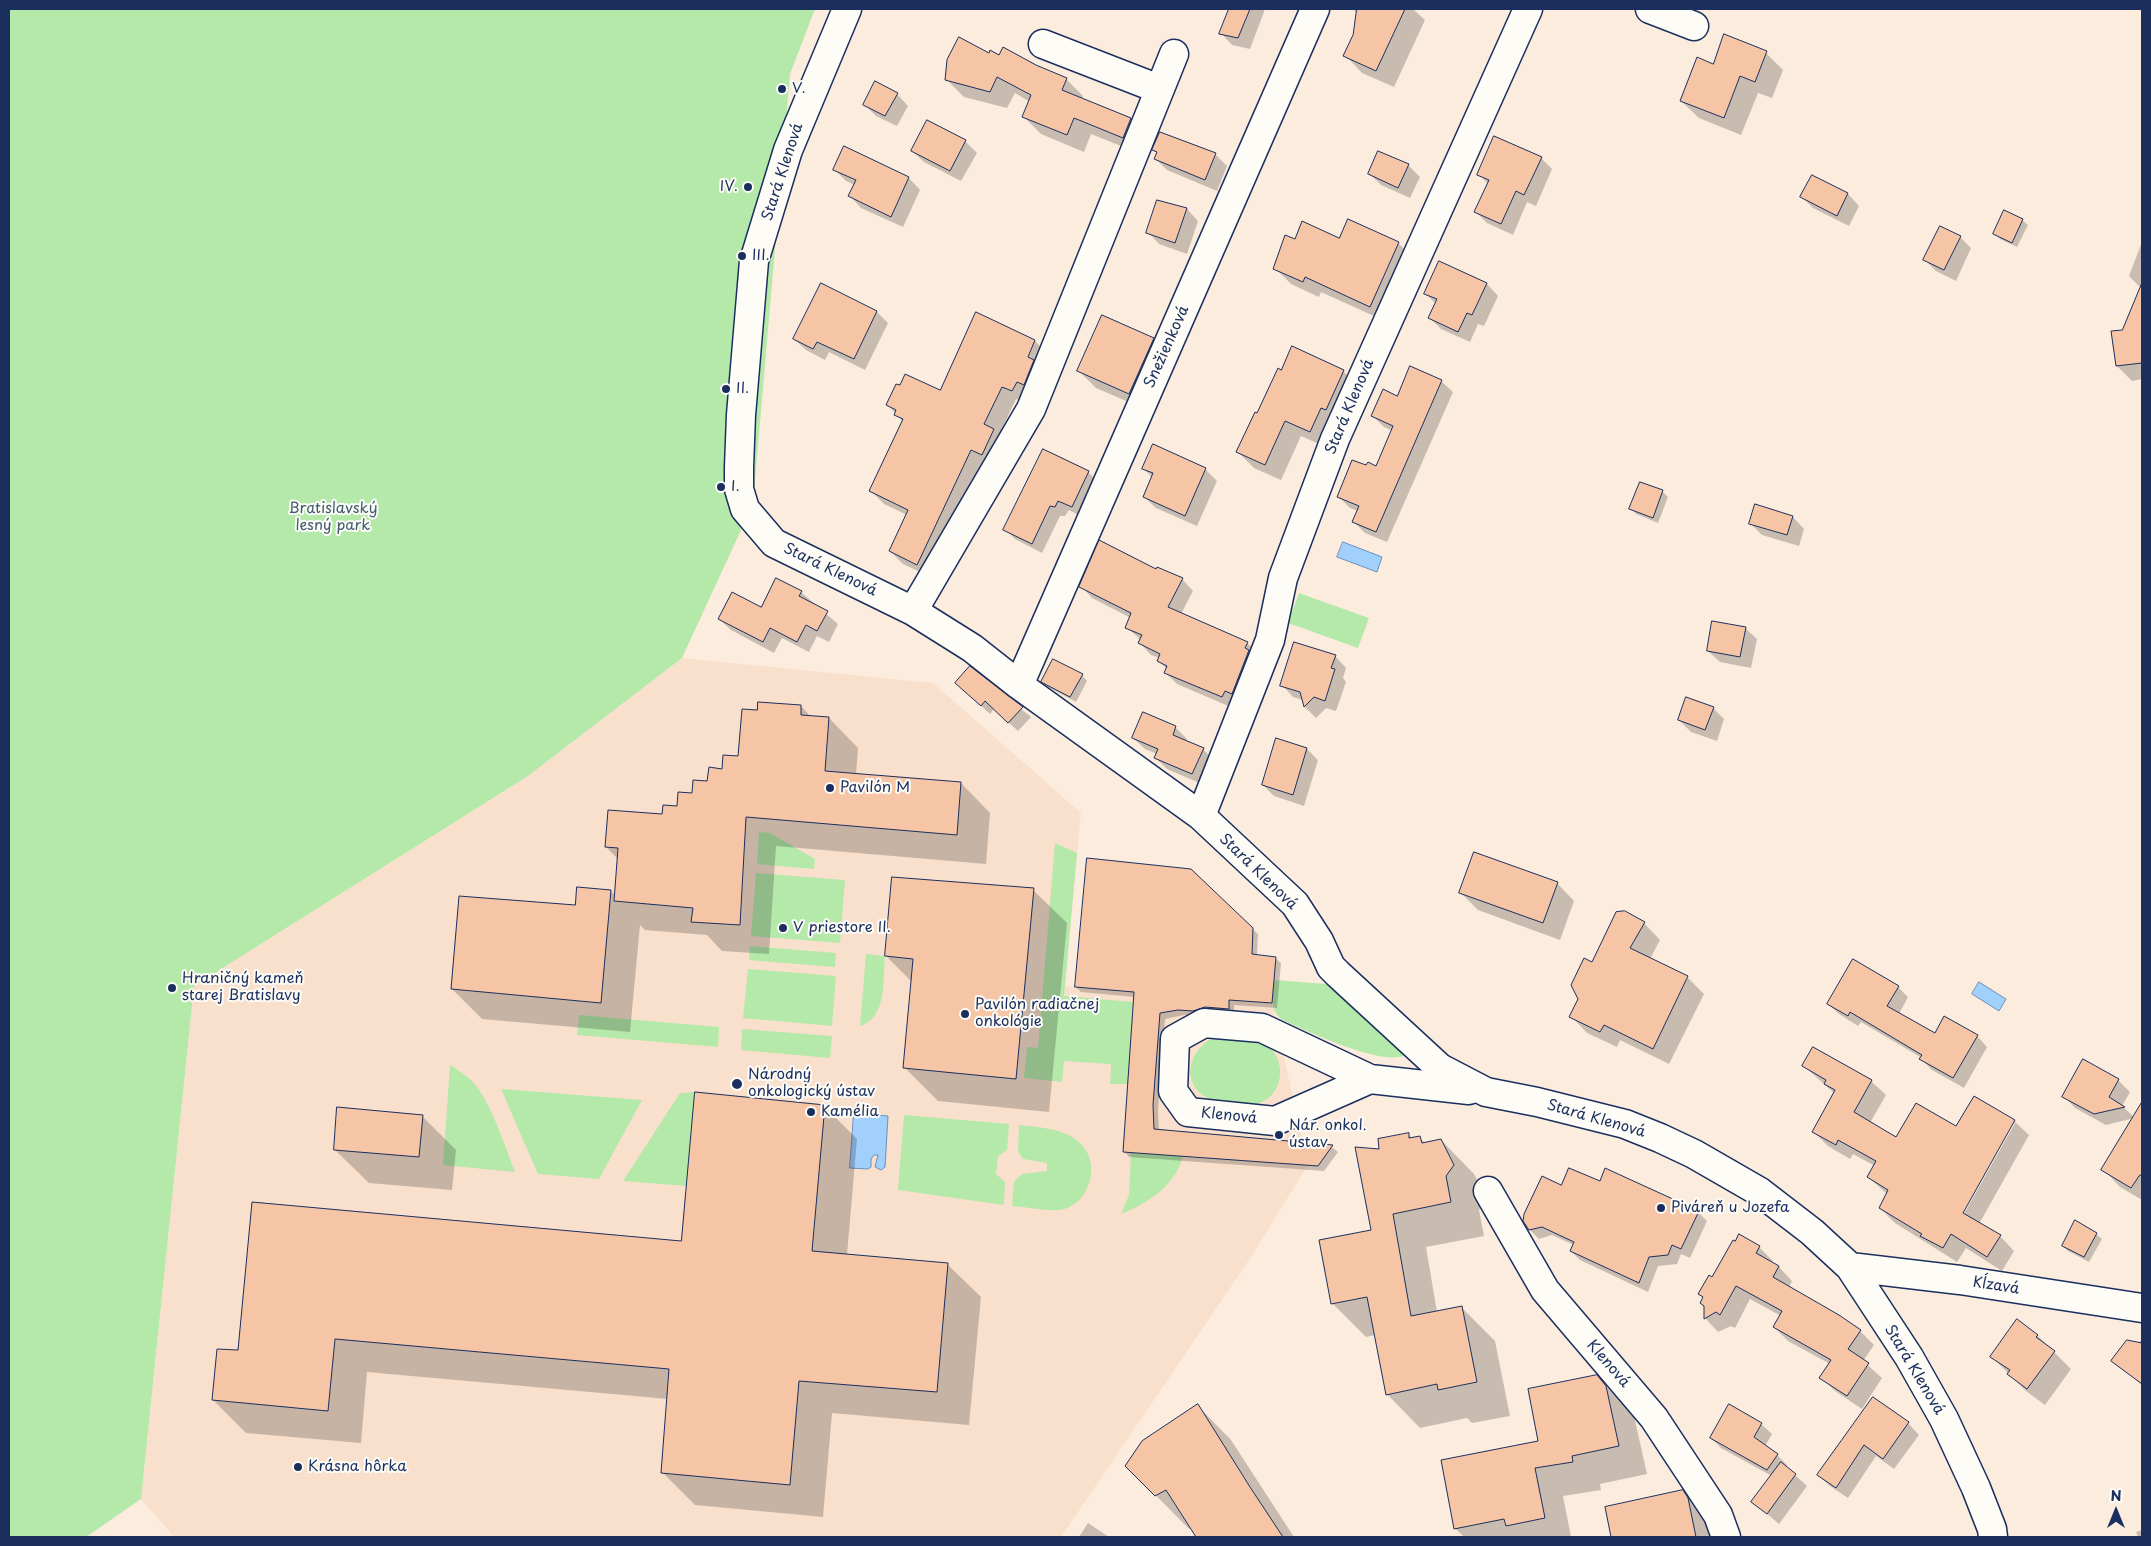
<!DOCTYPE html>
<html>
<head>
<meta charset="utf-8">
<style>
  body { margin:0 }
  #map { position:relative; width:2151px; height:1546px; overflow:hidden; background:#fbecde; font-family:"Playpen Sans",sans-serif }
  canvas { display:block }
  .frame { position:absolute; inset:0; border:10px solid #1b2f5e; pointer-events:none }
  .north { position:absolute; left:2091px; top:1486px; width:50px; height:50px; -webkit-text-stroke:4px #fdfcf7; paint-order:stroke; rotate:0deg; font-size:14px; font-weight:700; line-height:20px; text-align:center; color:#1b2f5e }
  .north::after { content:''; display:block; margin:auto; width:18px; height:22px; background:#1b2f5e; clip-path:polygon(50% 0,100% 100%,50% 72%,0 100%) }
</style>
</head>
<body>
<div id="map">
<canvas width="2151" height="1546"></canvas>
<div class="frame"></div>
<div class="north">N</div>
</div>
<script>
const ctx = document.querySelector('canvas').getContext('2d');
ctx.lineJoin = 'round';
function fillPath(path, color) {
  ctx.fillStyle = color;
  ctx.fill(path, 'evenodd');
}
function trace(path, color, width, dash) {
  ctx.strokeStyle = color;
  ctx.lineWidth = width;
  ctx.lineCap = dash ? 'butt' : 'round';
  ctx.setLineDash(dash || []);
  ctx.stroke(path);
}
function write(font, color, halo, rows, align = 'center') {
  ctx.font = font + ' "Playpen Sans",sans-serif';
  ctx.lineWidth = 4;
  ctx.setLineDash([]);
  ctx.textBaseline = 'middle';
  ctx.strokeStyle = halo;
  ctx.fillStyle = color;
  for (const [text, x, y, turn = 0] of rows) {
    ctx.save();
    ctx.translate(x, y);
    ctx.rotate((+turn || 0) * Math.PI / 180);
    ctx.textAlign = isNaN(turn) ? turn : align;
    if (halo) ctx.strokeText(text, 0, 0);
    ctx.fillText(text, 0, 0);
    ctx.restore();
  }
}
const built = new Path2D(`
  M682 658 933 683 1081 813 1065 986 1272 1003 1308 1165 1251 1257 1061 1537H174L141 1499 194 986 528 776Z`);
const green = new Path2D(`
  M9 9H815L790 74 753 504 682 658 528 776 194 986 141 1499 86 1537H9Z
  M1299 593 1369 618 1358 648 1288 623Z
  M759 832 770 833 815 859 814 869 757 864Z
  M1055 843 1077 853 1064 996 1133 1002 1128 1084H1110L1111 1064 1064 1061 1062 1082 1024 1078 1027 1047 1038 1048Z
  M756 873 845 880 840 943 751 936Z
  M750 946 836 953 835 967 749 960Z
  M866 954 885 956C883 979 887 1018 860 1026Z
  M748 969 836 976 832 1026 743 1018Z
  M1274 980 1326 984 1403 1052V1056C1380 1064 1318 1036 1296 1026 1291 1023 1283 1021 1279 1017 1269 1007 1273 992 1274 980Z
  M579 1015 719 1027 718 1047 577 1035Z
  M742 1029 832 1036 830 1058 741 1050Z
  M1216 1037C1228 1038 1251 1037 1261 1042 1285 1052 1287 1088 1264 1101 1255 1106 1244 1105 1234 1104 1227 1103 1219 1103 1212 1100 1179 1087 1187 1048 1216 1037Z
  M450 1065C460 1071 470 1078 477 1087 493 1108 505 1147 515 1172L443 1165Z
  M501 1089 642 1100 599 1179 538 1174Z
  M695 1092 687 1186 623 1181 680 1093Z
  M904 1115 1009 1124 1007 1150 998 1156 996 1174 1005 1182 1004 1205 898 1190Z
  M1019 1125C1038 1127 1060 1128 1075 1139 1105 1159 1090 1207 1059 1210 1044 1211 1027 1207 1012 1206L1014 1182 1022 1174 1047 1171V1163L1023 1159 1018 1152Z
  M1131 1153 1183 1156C1175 1186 1148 1203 1121 1214L1129 1195Z`);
const water = new Path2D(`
  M1343 542 1382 557 1377 572 1337 557Z
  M1979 982 2006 999 1999 1011 1972 994Z
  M854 1113 888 1116 885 1167 881 1170 875 1167 878 1155H874L871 1159V1167L868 1169 850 1168Z`);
const shadow = new Path2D(`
  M1230 9H1265L1250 49 1232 45 1221 33Z
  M1353 9H1413L1425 20 1394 87 1362 73 1345 55 1354 35 1358 14Z
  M1766 53 1783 70 1772 98 1758 93 1741 135 1699 118 1681 101 1713 65Z
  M1000 57 1035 66 1066 79 1083 96 1082 99 1131 119 1148 136 1141 154 1091 134 1084 152 1041 134 1024 117 1030 102 1015 93 1007 108 964 97 947 80Z
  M897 94 908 106 897 126 876 116 864 104Z
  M1160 133 1215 154 1227 166 1217 191 1167 170 1156 159 1158 154 1154 149Z
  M965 141 977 153 961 181 924 162 912 151Z
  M845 148 909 178 920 190 903 227 861 208 850 196 855 185 846 181 835 170Z
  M1379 152 1408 165 1420 177 1410 198 1381 185 1369 173Z
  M1541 158 1552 169 1536 206 1527 202 1513 235 1487 223 1476 212 1488 184 1479 174Z
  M1812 176 1848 194 1859 206 1849 226 1813 208 1802 197Z
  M1158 201 1187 209 1198 221 1187 254 1159 244 1148 232Z
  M2022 220 2028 225 2017 247 2000 239 1995 234Z
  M1960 237 1971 248 1956 281 1936 271 1925 260Z
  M1340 239 1398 243 1414 258 1385 321 1321 292 1319 297 1291 284 1275 268 1296 241Z
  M2142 242V379L2132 381 2117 366 2123 331 2141 288 2129 276Z
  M1439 263 1487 284 1498 296 1484 326 1478 324 1470 342 1441 329 1430 318 1436 304 1425 293Z
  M821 285 877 312 888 323 865 370 829 352 825 360 806 350 794 339Z
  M1153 339 1170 356 1147 410 1096 388 1079 371Z
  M1035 341 1048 354 1026 403 1016 399 999 435 1007 443 931 577 903 564 890 551 907 515 884 504 871 491 903 422 888 405 941 391Z
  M1343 371 1359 387 1326 447 1301 436 1281 480 1254 468 1238 452 1258 415Z
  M1441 381 1453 392 1387 542 1365 533 1354 522 1358 511 1350 508 1338 496 1367 467H1376L1393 431 1384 427 1373 416Z
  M1154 446 1205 469 1217 481 1197 526 1156 508 1144 497 1152 477 1144 469Z
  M1088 472 1098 482 1082 517 1069 510 1065 516H1060L1042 553 1015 539 1005 529Z
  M1662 491 1668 497 1658 523 1636 514 1631 508Z
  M1756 506 1793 517 1804 529 1799 546 1762 535 1750 523Z
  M1156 570 1182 579 1193 591 1181 614 1247 643 1259 654 1233 708 1177 684 1165 672 1167 669 1158 661 1160 658 1151 655 1140 643 1141 640 1126 627 1131 618 1092 598 1081 586Z
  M777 580 801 592 838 624 829 642 817 636 809 652 782 638 774 653 731 630 719 619 762 609Z
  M1745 628 1757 639 1751 668 1720 662 1708 651Z
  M1335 656 1346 668 1343 678 1346 682 1336 711 1326 708 1316 718 1305 707 1303 700 1293 697 1282 685Z
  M970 668 1031 717 1018 731 994 709 990 714 966 692Z
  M1082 675 1087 681 1076 702 1048 687 1043 681Z
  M801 706 811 717 829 718 858 748 856 775 961 783 990 813 986 864 776 846 769 954 722 951 707 935 645 930 640 925 630 1032 482 1019 452 989 577 906 610 891 616 896 619 860 606 847 678 807 739 758 758 712Z
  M1713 708 1724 719 1717 741 1691 732 1679 720Z
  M1144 714 1176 728 1187 739 1186 742 1203 749 1214 761 1204 785 1167 769 1156 758 1157 754 1145 749 1133 738Z
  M1307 749 1318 760 1304 806 1274 796 1263 785Z
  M1190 870 1258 934 1257 956 1275 958 1281 963 1277 1008 1234 1005V1014L1184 1015 1165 1019 1158 1111 1159 1131 1332 1147 1338 1152 1324 1171 1129 1157 1124 1151 1135 997 1081 992 1076 987Z
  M1557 883 1574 901 1560 940 1478 910 1460 892Z
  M1033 890 1067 923 1049 1112 938 1101 905 1068 912 982 886 956Z
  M1644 923 1660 940 1650 959 1687 977 1704 994 1669 1064 1620 1040 1617 1047 1587 1033 1571 1016 1592 963Z
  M1898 987 1908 997 1899 1014 1935 1034 1977 1036 1987 1047 1964 1088 1932 1070 1921 1059 1922 1058 1861 1022 1858 1026 1839 1014 1828 1004Z
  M1804 1066 1871 1081 1886 1095 1870 1123 1897 1139 1956 1127 2014 1121 2029 1135 1979 1224 2000 1236 2014 1251 2002 1271 1966 1248 1957 1262 1895 1223 1880 1208 1887 1194 1868 1177 1875 1166 1853 1154 1850 1159 1828 1146 1814 1132 1835 1094ZM2012 1123H2015L1961 1219 1959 1217Z
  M2118 1080 2130 1092 2122 1106 2134 1117 2136 1115 2142 1118V1200L2120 1187 2103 1169 2134 1118 2106 1125 2075 1108 2064 1096Z
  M824 1106 857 1139 847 1255 947 1264 981 1297 969 1425 832 1413 823 1517 695 1505 662 1472 668 1399 367 1372 361 1443 246 1433 213 1400 240 1352 682 1242Z
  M422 1116 456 1150 452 1190 369 1183 335 1150Z
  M1408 1134 1413 1139 1420 1138 1425 1143 1441 1140 1474 1174 1487 1199 1479 1210 1484 1236 1426 1247 1437 1312 1462 1308 1495 1341 1510 1416 1472 1423 1467 1418 1420 1428 1387 1394 1375 1335 1366 1337 1332 1303 1372 1231 1380 1151Z
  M1601 1183 1698 1212 1707 1221 1690 1258 1681 1254 1677 1264 1658 1266 1648 1292 1580 1260 1571 1251 1574 1245 1552 1235 1539 1239 1530 1230 1561 1187Z
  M2096 1234 2102 1239 2089 1262 2068 1251 2063 1246Z
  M1759 1247 1773 1261 1771 1263 1779 1267 1792 1281 1789 1287 1860 1331 1874 1345 1863 1361 1882 1378 1862 1409 1835 1391 1821 1377 1830 1364 1788 1341 1774 1327 1781 1316 1750 1299 1735 1328 1731 1326 1718 1332 1705 1318 1706 1307 1704 1298 1699 1294 1712 1278Z
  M2037 1335 2071 1369 2045 1405 2026 1391 1992 1357Z
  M2140 1341H2142V1385L2113 1360 2139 1344Z
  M1597 1377 1634 1416 1647 1474 1600 1484 1601 1490 1563 1496 1571 1537H1464L1455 1528 1539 1442Z
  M1198 1406 1231 1440 1294 1537H1198L1192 1528 1189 1529 1127 1466Z
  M1908 1423 1919 1435 1894 1469 1876 1456 1848 1498 1830 1486 1818 1475 1838 1445 1840 1446Z
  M1761 1424 1772 1434 1765 1446 1777 1455 1787 1465 1786 1467 1807 1486 1779 1524 1753 1502 1772 1476 1721 1448 1711 1438Z
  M1683 1492 1706 1515 1714 1537H1612L1606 1508Z
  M1088 1523 1109 1537H1079Z
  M2142 1530V1537H2138L2136 1532Z`);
const building = new Path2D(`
  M1229 9H1250L1238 38 1219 34Z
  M1357 9H1405L1376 71 1343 56 1353 35Z
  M1724 34 1767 51 1755 82 1740 76 1724 118 1680 101 1697 57 1713 64Z
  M959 37 989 53 990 50 999 55 1003 47 1036 65 1067 78 1062 90 1131 118 1123 138 1074 118 1067 135 1022 117 1031 95 997 77 990 92 945 80 947 60Z
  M875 81 898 93 885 116 863 105Z
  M927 120 966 140 950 171 911 151Z
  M1160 132 1216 153 1205 180 1154 159 1157 152 1152 150Z
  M1494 136 1542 157 1524 195 1516 191 1501 224 1474 212 1489 180 1477 175Z
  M844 146 909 177 891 217 848 196 856 180 833 170Z
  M1378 151 1409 164 1398 188 1368 174Z
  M1812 175 1848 193 1837 216 1800 197Z
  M1157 200 1187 208 1175 243 1146 233Z
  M2004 210 2023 219 2012 243 1993 234Z
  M1348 219 1399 242 1370 307 1305 277 1303 282 1273 269 1285 235 1295 239 1302 221 1339 238Z
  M1940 226 1961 236 1944 270 1923 260Z
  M1439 261 1487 283 1472 315 1467 313 1458 332 1428 318 1437 299 1424 294Z
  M821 283 877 311 854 359 817 342 813 349 793 339Z
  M2142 283V363L2116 366 2111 331 2122 330Z
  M976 312 1035 340 1028 357 1034 360 1024 385 1017 382 1012 391 1002 387 984 424 994 429 982 455 971 450 917 565 889 551 908 510 869 491 903 419 894 415 896 410 886 405 896 384 900 385 905 374 940 390Z
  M1102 315 1154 338 1129 394 1077 371Z
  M1292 346 1344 370 1326 410 1321 408 1310 432 1285 421 1265 465 1236 452 1255 412 1257 413 1278 368 1281 370Z
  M1410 366 1442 380 1376 532 1352 522 1359 506 1337 497 1352 460 1366 465 1368 462 1376 466 1393 426 1371 416 1383 389 1397 396Z
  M1153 444 1206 468 1185 516 1143 497 1153 473 1142 469Z
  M1043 449 1089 471 1072 507 1058 501 1055 507 1050 506 1032 544 1003 530Z
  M1640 482 1663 490 1653 518 1629 509Z
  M1755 504 1793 516 1787 535 1749 524Z
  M1099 540 1156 569 1157 567 1183 578 1168 607 1248 642 1245 648 1249 650 1232 694 1225 691 1222 697 1164 673 1167 666 1157 661 1160 654 1138 643 1142 635 1125 628 1131 613 1079 587Z
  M776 578 802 591 799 596 828 611 817 631 806 625 797 642 770 628 763 642 718 619 732 592 761 607Z
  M1712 621 1746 627 1740 657 1707 651Z
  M1294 642 1336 655 1331 668 1335 669 1325 701 1314 697 1304 707 1300 692 1280 686Z
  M1053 659 1083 674 1070 697 1041 682Z
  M970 666 1023 707 1008 723 985 701 981 706 955 683Z
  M1686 697 1714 707 1705 730 1678 720Z
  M758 702 801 705V715L829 717 825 771 961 782 957 835 746 817 740 925 691 922 693 908 614 901 618 848 605 847 608 810 662 814 663 805 677 806 678 792 692 793 693 780 707 781 709 767 722 769 723 755 738 756 742 709 757 710Z
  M1143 712 1176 726 1173 735 1204 748 1192 774 1154 758 1158 749 1132 738Z
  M1276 738 1307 748 1293 795 1262 785Z
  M1474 852 1558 882 1543 923 1459 893Z
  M1087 858 1191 869 1253 928 1252 954 1276 957 1272 1003 1229 1000V1009L1205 1007 1193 1011 1178 1010 1160 1013 1153 1105 1154 1129 1333 1145 1318 1166 1123 1152 1134 992 1075 987Z
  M892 877 1034 888 1016 1079 903 1068 913 959 885 956Z
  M577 887 611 890 601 1003 451 989 459 896 575 905Z
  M1625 911 1645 922 1630 948 1688 976 1653 1049 1604 1025 1600 1032 1569 1017 1578 999 1571 985 1584 958 1592 962 1616 912Z
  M1853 959 1899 986 1887 1006 1935 1033 1944 1016 1978 1035 1953 1078 1919 1059 1922 1055 1850 1012 1848 1016 1827 1004Z
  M1813 1047 1872 1080 1854 1112 1896 1137 1916 1103 1956 1126 1974 1096 2015 1120 1963 1213 2001 1235 1987 1257 1951 1234 1943 1248 1920 1236 1922 1234 1879 1208 1888 1190 1867 1177 1876 1161 1838 1140 1836 1145 1812 1132 1835 1090 1824 1084 1826 1080 1802 1066Z
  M2083 1059 2119 1079 2109 1097 2125 1107 2094 1114 2062 1097Z
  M695 1092 825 1105 812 1251 948 1263 937 1392 799 1381 790 1485 661 1473 669 1369 335 1339 328 1411 212 1400 217 1349 238 1350 252 1202 681 1241Z
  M2142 1102V1174L2139 1176 2131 1188 2101 1170Z
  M337 1107 423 1115 419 1157 334 1150Z
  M1409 1133V1138L1420 1136 1422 1143 1441 1139 1454 1165 1446 1176 1451 1202 1393 1214 1411 1316 1462 1306 1477 1382 1438 1390 1437 1384 1386 1395 1367 1297 1331 1304 1319 1240 1371 1230 1355 1147 1379 1149 1378 1139Z
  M1569 1168 1600 1181 1605 1168 1699 1211 1681 1249 1672 1245 1668 1255 1649 1257 1639 1283 1570 1251 1574 1242 1542 1227 1529 1230 1523 1221 1524 1214 1542 1176 1561 1185Z
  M2075 1220 2097 1233 2084 1257 2062 1246Z
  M1739 1234 1760 1246 1756 1253 1779 1266 1773 1277 1839 1315 1861 1330 1848 1349 1869 1363 1847 1396 1819 1378 1831 1360 1773 1327 1782 1311 1736 1286 1720 1315 1716 1312 1704 1319V1306L1700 1303 1703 1297 1698 1294 1709 1275 1712 1277 1733 1240 1735 1241Z
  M2017 1319 2038 1335 2036 1337 2055 1351 2027 1389 2007 1374 2010 1370 1990 1357Z
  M2127 1340 2142 1343V1384L2111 1361Z
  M1597 1375 1606 1386 1619 1446 1572 1456 1573 1462 1535 1468 1545 1518 1506 1526 1504 1519 1454 1529 1441 1460 1538 1441 1528 1389Z
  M1873 1397 1909 1422 1883 1459 1864 1445 1836 1488 1817 1475Z
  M1198 1404 1250 1487 1283 1537H1196L1166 1490 1155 1496 1125 1466 1142 1441Z
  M1729 1404 1762 1423 1754 1437 1778 1454 1767 1470 1710 1438Z
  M1781 1462 1796 1474 1767 1514 1751 1502Z
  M1683 1490 1688 1498 1696 1537H1611L1605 1507Z`);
const minor = new Path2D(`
  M847 9 788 150 754 261 741 415 739 467V489L745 509 774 543 913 611 972 648 1019 685 1201 816 1295 904 1319 941 1331 967 1338 974 1440 1068 1486 1092 1537 1102 1625 1124 1660 1138 1694 1154 1760 1192 1812 1232 1850 1267 1909 1357 1944 1419 1976 1488 1992 1529 1993 1537
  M1650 9 1694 26
  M1043 44 1159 89
  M913 611 1031 409 1174 54
  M1019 685 1315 9
  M1201 816 1270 640 1283 578 1335 439 1528 9
  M1370 1079 1275 1121 1188 1112 1173 1091 1175 1039 1204 1023 1262 1028 1370 1079 1469 1090
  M1488 1191 1545 1290 1654 1418 1718 1515 1726 1537
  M1850 1267 1960 1280 2142 1308`);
const markers = [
  [782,89,5,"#1b2f5e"],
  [748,187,5,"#1b2f5e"],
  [742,256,5,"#1b2f5e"],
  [726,389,5,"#1b2f5e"],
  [721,487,5,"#1b2f5e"],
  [830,788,5,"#1b2f5e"],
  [783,928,5,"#1b2f5e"],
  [172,988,5,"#1b2f5e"],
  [965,1014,5,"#1b2f5e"],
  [737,1084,6,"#1b2f5e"],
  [811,1112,5,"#1b2f5e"],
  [1279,1135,5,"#1b2f5e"],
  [1661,1208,5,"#1b2f5e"],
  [298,1467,5,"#1b2f5e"]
];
const poiNames = [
  ["V.",792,89],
  ["IV.",738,187,"right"],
  ["III.",752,256],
  ["II.",736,389],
  ["I.",731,487],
  ["Pavilón M",840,788],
  ["V priestore II.",793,928],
  ["Hraničný kameň",182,979],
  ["starej Bratislavy",182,996],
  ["Pavilón radiačnej",975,1005],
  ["onkológie",975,1022],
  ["Národný",748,1075],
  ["onkologický ústav",748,1092],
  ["Kamélia",821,1112],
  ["Nár. onkol.",1289,1126],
  ["ústav",1289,1143],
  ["Piváreň u Jozefa",1671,1208],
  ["Krásna hôrka",308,1467]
];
const streetNames = [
  ["Stará Klenová",783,172,-72],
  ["Snežienková",1167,347,-66],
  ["Stará Klenová",1350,407,-67],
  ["Stará Klenová",830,570,26],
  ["Stará Klenová",1258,872,44],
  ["Klenová",1229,1116,6],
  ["Stará Klenová",1596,1119,16],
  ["Kĺzavá",1996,1286,9],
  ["Klenová",1608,1364,49],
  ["Stará Klenová",1914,1370,59]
];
const parkNames = [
  ["Bratislavský",333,509],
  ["lesný park",333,526]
];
fillPath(built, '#f9e0cd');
fillPath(green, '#b4e9aa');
fillPath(water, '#a1d0fd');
trace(water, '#6b90bd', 1);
fillPath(shadow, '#0003');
fillPath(building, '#f5c5a5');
trace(building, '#1b2f5e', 1);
trace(minor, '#1b2f5e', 31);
trace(minor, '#fdfcf7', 28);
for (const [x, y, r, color] of markers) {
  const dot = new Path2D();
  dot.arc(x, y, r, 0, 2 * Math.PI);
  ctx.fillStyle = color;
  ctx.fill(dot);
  trace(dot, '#fdfcf7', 2);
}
write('15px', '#1b2f5e', '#fdfcf7', poiNames, 'left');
write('15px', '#1b2f5e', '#fdfcf7', streetNames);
write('15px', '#415e71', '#fdfcf7', parkNames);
</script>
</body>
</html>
